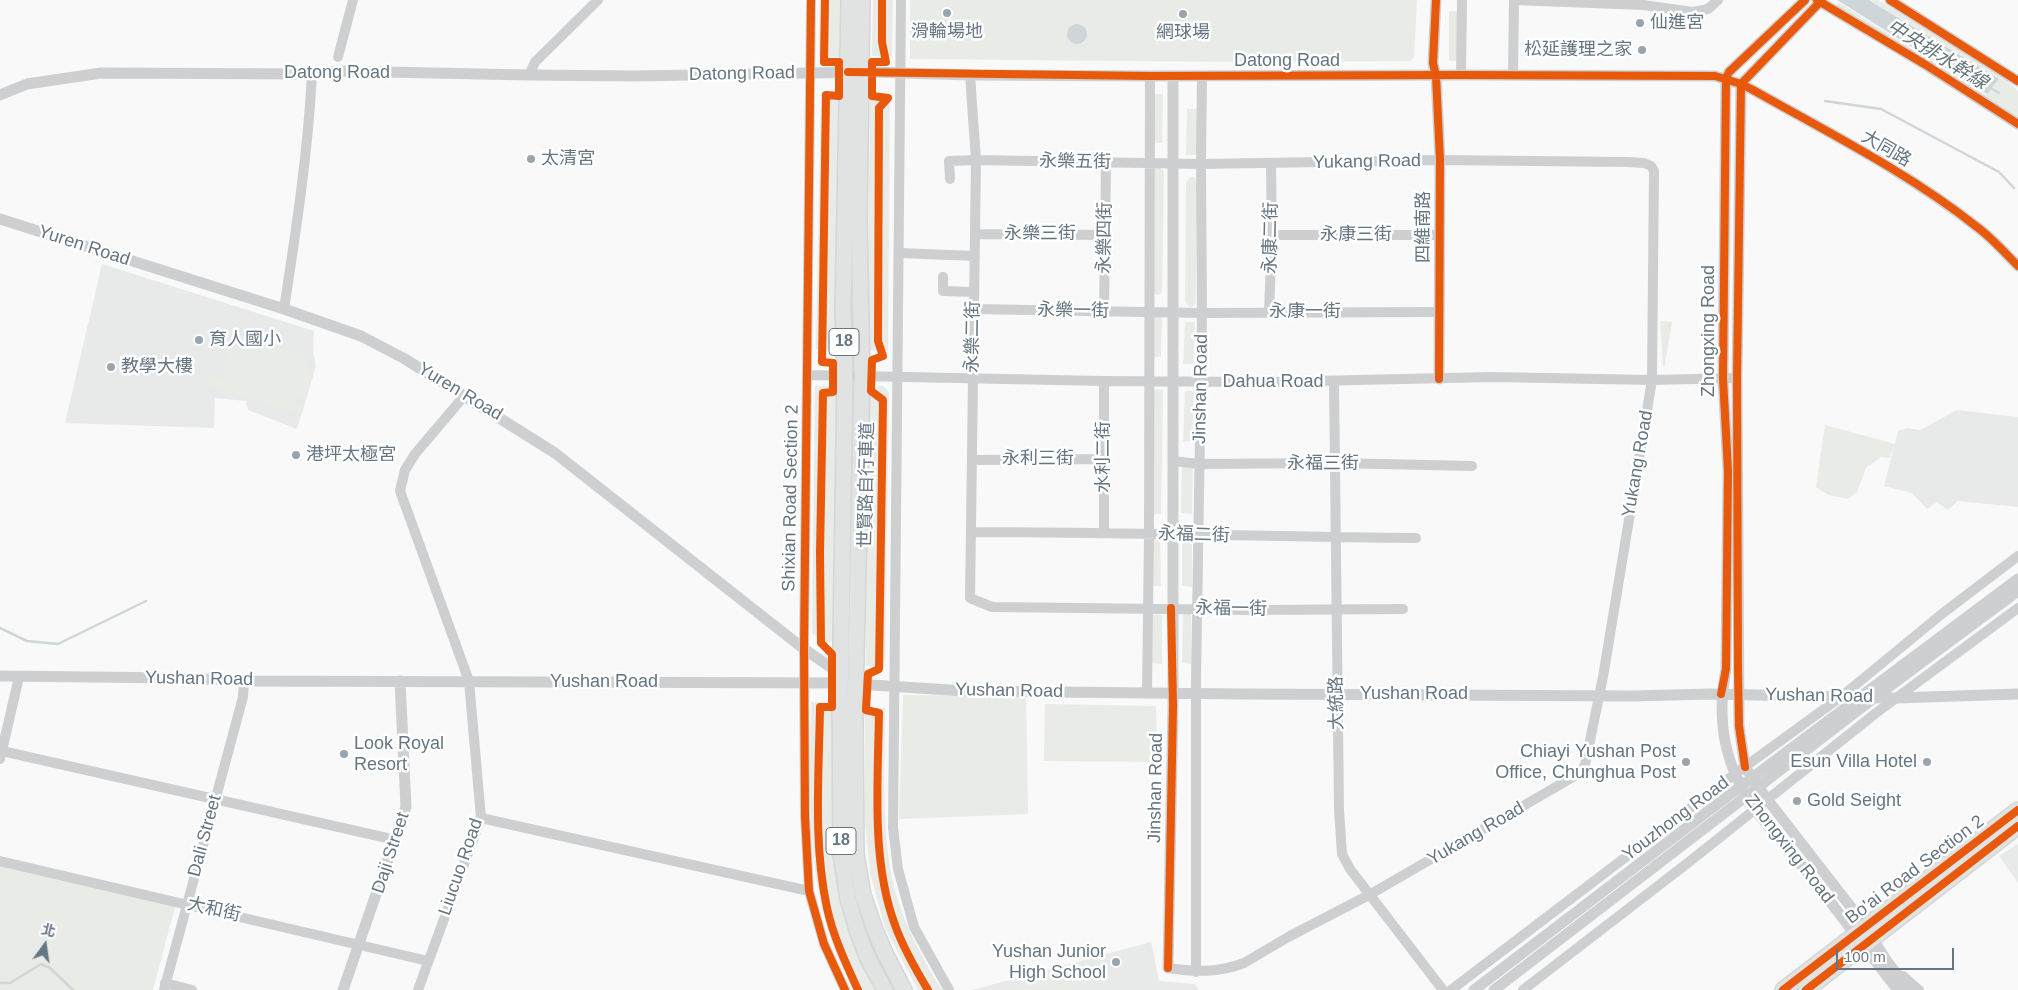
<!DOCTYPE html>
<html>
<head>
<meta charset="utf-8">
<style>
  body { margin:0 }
  #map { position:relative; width:2018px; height:990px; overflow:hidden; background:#f9f9f9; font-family:Arial,"Noto Sans TC",sans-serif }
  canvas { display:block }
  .north { position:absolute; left:20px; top:920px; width:50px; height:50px; -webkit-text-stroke:4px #fff; paint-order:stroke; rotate:14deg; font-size:14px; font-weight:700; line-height:20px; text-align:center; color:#657683 }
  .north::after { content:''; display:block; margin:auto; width:18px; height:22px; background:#657683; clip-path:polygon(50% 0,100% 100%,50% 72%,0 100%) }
  .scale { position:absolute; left:1836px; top:948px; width:118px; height:22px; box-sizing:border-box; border:2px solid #657683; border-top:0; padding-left:6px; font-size:15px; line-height:18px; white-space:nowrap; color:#657683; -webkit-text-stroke:4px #fff; paint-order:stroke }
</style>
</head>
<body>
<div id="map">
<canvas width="2018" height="990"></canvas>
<div class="north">北</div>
<div class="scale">100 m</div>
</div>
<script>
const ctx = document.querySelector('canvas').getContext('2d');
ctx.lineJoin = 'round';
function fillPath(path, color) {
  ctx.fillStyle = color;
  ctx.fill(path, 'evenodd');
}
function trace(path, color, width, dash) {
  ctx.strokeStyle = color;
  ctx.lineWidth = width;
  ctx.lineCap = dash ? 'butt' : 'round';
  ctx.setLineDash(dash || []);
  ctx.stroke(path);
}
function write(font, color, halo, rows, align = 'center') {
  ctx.font = font + ' Arial,"Noto Sans TC",sans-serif';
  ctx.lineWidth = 5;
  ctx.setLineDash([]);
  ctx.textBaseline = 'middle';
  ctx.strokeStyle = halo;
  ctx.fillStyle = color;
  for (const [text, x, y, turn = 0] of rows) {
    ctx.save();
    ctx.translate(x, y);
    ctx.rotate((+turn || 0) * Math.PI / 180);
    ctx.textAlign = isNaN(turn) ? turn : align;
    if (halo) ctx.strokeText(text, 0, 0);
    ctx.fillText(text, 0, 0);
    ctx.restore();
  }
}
const built = new Path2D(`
  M102 264 314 331 313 349 316 366 297 429 248 410 246 401 215 398 214 428 65 423Z
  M1957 410 2018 417V507L1958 501 1948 510 1937 502 1927 509 1912 493 1884 486 1898 431 1907 428 1920 430Z
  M2017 844 2018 845V883L1999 856Z
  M1151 942 1159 981 1195 984 1199 990H972Z`);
const green = new Path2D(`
  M820 0H840L839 57 819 56Z
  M873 0H893L892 56H872Z
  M910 0H1417L1414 57 1410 61 1240 62 910 59Z
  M1870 0H1878L2003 77 2018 91V119L1835 6 1838 2 1986 95 1999 79Z
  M1449 11H1460V61H1449Z
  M821 93 840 94 836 349H816Z
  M870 93 890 94 888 351 867 350Z
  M1153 94H1163L1162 143H1153Z
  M1187 109H1198L1197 155H1186Z
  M1159 167 1164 171 1162 292 1158 295 1153 294 1154 168Z
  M1190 177H1194L1197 181 1196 303 1194 306 1190 307 1185 302 1186 183Z
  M1153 315 1162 316 1161 357H1152Z
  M1660 321 1672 322 1665 365 1663 367Z
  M1185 322H1195L1193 364H1183Z
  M254 340C263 343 293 349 299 354 310 363 315 382 305 393 302 397 297 399 293 402L304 407 302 414 206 386 208 376 227 381C221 353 229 349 254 340Z
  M815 386H838L834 640 826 644 812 633Z
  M883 386 889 392 885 667 866 666V387Z
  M1153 389 1163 390 1161 514H1152Z
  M1185 391H1194L1192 441 1183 442Z
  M1825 425 1895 444 1890 458 1881 457 1866 468 1857 492 1848 499 1828 495 1816 487Z
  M1182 463H1193L1192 514 1181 513Z
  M1152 535 1160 536 1161 586H1152Z
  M1182 538H1192V587L1182 586Z
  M1183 613 1191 614V664L1182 663Z
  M1153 615H1162V664L1152 663Z
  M903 695 1026 696 1028 814 899 819Z
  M811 702 833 703 834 812 877 990H854C803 900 810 802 811 702Z
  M1045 704 1156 706 1157 762 1044 761Z
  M865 708H885C885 769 880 834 896 894 906 928 923 960 942 990H918L885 928 870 873 865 823Z
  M0 860 171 901 175 907 153 990H0Z
  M1050 975 1067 981 1077 990H1059L1051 987 1034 990H1014L1029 977Z`);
const water = new Path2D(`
  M1837 0H1869L1999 79 1987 94Z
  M1067 34a10 10 0 1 1 20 0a10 10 0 1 1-20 0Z`);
const stream = new Path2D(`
  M1989 87 1999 93
  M1825 101 1881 109 1999 172 2014 188
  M0 628 27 641 58 644 146 601
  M0 983H10L41 964 50 968 73 990`);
const minor = new Path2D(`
  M811 0 804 649 805 816 809 891 824 944 845 990
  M901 0 893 828 898 869 914 927 949 990
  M1514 0 1643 5 1693 12 1708 9 1718 0
  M338 57 353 0
  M529 75 535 62 598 0
  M970 75 976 160 970 598 992 607 1251 610 1403 609
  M1461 75 1462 0
  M1513 75 1514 0
  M950 179 949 161 976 160 1201 164 1440 160 1628 162 1644 163 1651 166 1654 171 1652 380 1603 677 1585 765 1580 773 1369 895 1290 936 1244 963C1218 973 1195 972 1168 968
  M975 234 1105 235
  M1272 235H1440
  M899 253 975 256
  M943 277V291L974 292
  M284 309C296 231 308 153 312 74
  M974 309 1202 313 1438 312
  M1104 312 1106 163
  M1269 312 1272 235 1271 164
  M808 375 1104 381 1267 382 1493 377 1652 380 1737 378
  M1104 381V532
  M1334 382 1339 810 1342 854 1350 869 1443 990
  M972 460 1104 459
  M1173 461 1199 464 1335 463 1472 466
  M971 532C1120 532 1268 537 1416 538
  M1147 693 1149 534 1150 76
  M2 751 396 840
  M0 759 19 677
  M481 818 809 891
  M0 861 428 961
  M1196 972V678L1202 313 1201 164 1202 76
  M1903 976 1919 990
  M165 983 192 990
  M164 990 243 697 244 681
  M418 990 481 818 469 681 400 491 405 470 415 454 465 395
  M1451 990 1735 774 1842 696 1943 613 2018 556
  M1523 990 1689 862 1876 713 2018 608`);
const tertiary = new Path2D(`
  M1436 0 1433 63 1436 76 1440 160 1439 379
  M1805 0 1729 72 1726 78 1723 378 1728 471 1726 669C1716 721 1724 767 1756 810 1771 832 1791 851 1807 872 1838 911 1867 951 1898 990
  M1817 0 1926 65 2018 124
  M1822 0 1741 84 1737 378 1739 726 1745 767 1767 799 1857 915 1888 963 1910 990
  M1890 0 2018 81
  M0 95 27 84 101 73 312 74 337 71 529 75 634 76 871 72 970 75 1150 76 1461 75 1715 76 1741 84 1753 90C1829 133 1909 173 1977 227 1992 238 2005 253 2018 266
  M0 219 284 309 361 336 405 359 555 453 804 649 845 677
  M0 676 182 678 244 681 841 683 965 691 1242 694 1633 696 1710 694 1896 698 2018 694
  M1168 968 1173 706V76
  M343 990 406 807 400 681
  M1474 990 1741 786 2018 579
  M1494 990 1874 698 2018 591`);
const primary = new Path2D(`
  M849 0 843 310 845 376 840 706 841 854 848 899 858 933 868 959 885 990
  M862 0 859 222 862 376 855 709 856 854 863 895 875 930 886 955 904 990
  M1783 990 2018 810
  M1806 990 2018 826`);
const cycleway = new Path2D(`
  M811 0 804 649 805 816 809 891 824 944 845 990
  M825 0 824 62H839V96L826 95 822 362 833 363V392L823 393 820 553 821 643 832 654V707H820C819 774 813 843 827 908 833 936 846 964 858 990
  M882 0V42L886 62H872V96L888 98 879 108 878 341 883 356 872 360 871 391 883 400 879 669 868 674 866 710 879 713C878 781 871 861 895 925 903 948 916 970 928 990
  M1436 0 1433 63 1436 76 1440 160 1439 379
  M1817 0 1926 65 2018 124
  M1890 0 2018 81
  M848 72 1150 76 1461 75 1715 76 1741 84 1753 90C1829 133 1909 173 1977 227 1992 238 2005 253 2018 266
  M1721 694 1726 669 1728 471 1723 378 1726 78 1729 72 1805 0
  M1745 767 1739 726 1738 669 1737 378 1741 84 1822 0
  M1168 968 1173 706 1171 608
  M1783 990 2018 810
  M1806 990 2018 826`);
const markers = [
  [947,13,5,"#99a4ac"],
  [1183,14,5,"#99a4ac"],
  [1640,23,5,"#99a4ac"],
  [1642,50,5,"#99a4ac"],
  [531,159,5,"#99a4ac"],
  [199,340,5,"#99a4ac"],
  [111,367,5,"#99a4ac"],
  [296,455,5,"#99a4ac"],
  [344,754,5,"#99a4ac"],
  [1686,762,5,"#99a4ac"],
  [1927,762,5,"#99a4ac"],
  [1797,801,5,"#99a4ac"],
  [1116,962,5,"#99a4ac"]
];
const shields = [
  [844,342,30],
  [841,841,30]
];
const shieldNames = [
  ["18",844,342],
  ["18",841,841]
];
const poiNames = [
  ["仙進宮",1650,23],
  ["滑輪場地",947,32,"center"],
  ["網球場",1183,33,"center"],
  ["松延護理之家",1632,50,"right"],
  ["太清宮",541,159],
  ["育人國小",209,340],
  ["教學大樓",121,367],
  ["港坪太極宮",306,455],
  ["Look Royal",354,744],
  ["Resort",354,765],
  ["Chiayi Yushan Post",1676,752,"right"],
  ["Office, Chunghua Post",1676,773,"right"],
  ["Esun Villa Hotel",1917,762,"right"],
  ["Gold Seight",1807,801],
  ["Yushan Junior",1106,952,"right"],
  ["High School",1106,973,"right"]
];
const streetNames = [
  ["Datong Road",1287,61],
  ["Datong Road",337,73],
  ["Datong Road",742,74,-1],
  ["大同路",1886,149,30],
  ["永樂五街",1075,162,1],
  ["Yukang Road",1367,162,-1],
  ["四維南路",1424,227,-90],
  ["永樂三街",1040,234],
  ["永康三街",1356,235],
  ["永樂四街",1105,238,-89],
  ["永康二街",1271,238,-89],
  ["Yuren Road",84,246,18],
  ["永樂一街",1073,311,1],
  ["永康一街",1305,312],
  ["Zhongxing Road",1709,331,-90],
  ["永樂二街",973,337,-89],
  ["Dahua Road",1273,382],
  ["Jinshan Road",1201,389,-89],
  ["Yuren Road",460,392,31],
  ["水利二街",1104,457,-90],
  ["永利三街",1038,459],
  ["永福三街",1323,464],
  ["Yukang Road",1638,464,-80],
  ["世賢路自行車道",867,485,-89],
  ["Shixian Road Section 2",791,498,-89],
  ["永福二街",1194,535,2],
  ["永福一街",1231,609,1],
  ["Yushan Road",199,679,1],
  ["Yushan Road",604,682],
  ["Yushan Road",1009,691,1],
  ["Yushan Road",1414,694],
  ["Yushan Road",1819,696,1],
  ["大統路",1337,703,-91],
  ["Jinshan Road",1156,788,-89],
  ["Youzhong Road",1676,819,-37],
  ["Yukang Road",1476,834,-30],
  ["Dali Street",205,836,-75],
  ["Zhongxing Road",1789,849,52],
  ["Daji Street",391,853,-72],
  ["Liucuo Road",461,867,-71],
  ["Bo'ai Road Section 2",1915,870,-37],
  ["大和街",214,910,13]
];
const waterNames = [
  ["中央排水幹線",1937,55,32]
];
fillPath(built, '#e8e9e9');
fillPath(green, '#e8ebe6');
fillPath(water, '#ced6d9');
trace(stream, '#ced6d9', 2.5);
trace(primary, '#d5d6d7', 18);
trace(minor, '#cecfd0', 10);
trace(tertiary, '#cecfd0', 11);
trace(primary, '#e1e2e2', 15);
trace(cycleway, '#e8590c', 8);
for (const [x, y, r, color] of markers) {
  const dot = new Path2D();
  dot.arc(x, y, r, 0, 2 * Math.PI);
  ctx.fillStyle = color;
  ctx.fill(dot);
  trace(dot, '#fff', 2);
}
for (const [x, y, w] of shields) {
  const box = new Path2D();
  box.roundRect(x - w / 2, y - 13.5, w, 27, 4);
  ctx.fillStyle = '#fff';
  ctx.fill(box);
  trace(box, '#657683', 1);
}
write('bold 16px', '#657683', null, shieldNames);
write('18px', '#657683', '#fff', poiNames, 'left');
write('18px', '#657683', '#fff', streetNames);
write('italic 19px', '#60757c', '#fff', waterNames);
</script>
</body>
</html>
